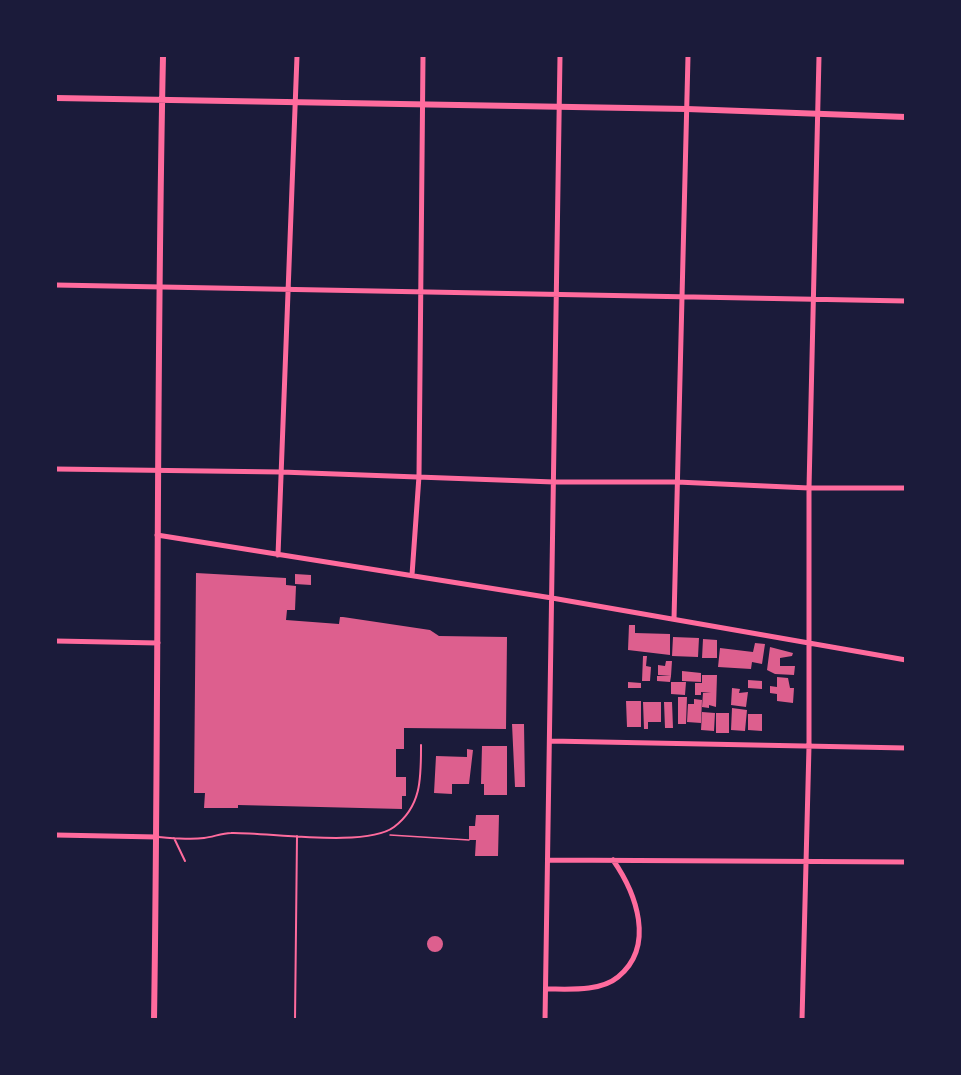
<!DOCTYPE html>
<html>
<head>
<meta charset="utf-8">
<style>
  body { margin:0 }
  #map { position:relative; width:961px; height:1075px; overflow:hidden; background:#1b1b3a; font-family:"Varela Round",sans-serif }
  canvas { display:block }
  .frame { position:absolute; inset:0; border:57px solid #1b1b3a; pointer-events:none }
</style>
</head>
<body>
<div id="map">
<canvas width="961" height="1075"></canvas>
<div class="frame"></div>
</div>
<script>
const ctx = document.querySelector('canvas').getContext('2d');
ctx.lineJoin = 'round';
function fillPath(path, color) {
  ctx.fillStyle = color;
  ctx.fill(path, 'evenodd');
}
function trace(path, color, width, dash) {
  ctx.strokeStyle = color;
  ctx.lineWidth = width;
  ctx.lineCap = dash ? 'butt' : 'round';
  ctx.setLineDash(dash || []);
  ctx.stroke(path);
}
const building = new Path2D(`
  M196 573 286 578V585L296 586 295 610H287L286 620 339 624 340 617H343L430 630 439 636 507 637 506 729 404 728V749H396V777H406V796H402V809L238 805V808H204L205 793H194Z
  M295 574 311 575V585L295 584Z
  M629 625H635V633L670 634V655L628 650Z
  M673 637 699 638 698 657 672 656Z
  M703 639 717 640V658H702Z
  M755 643 765 644 762 664 752 662 751 669 718 667 720 648 753 652Z
  M770 647 793 653 792 656 780 658V666H795L794 675 775 674 767 670Z
  M643 656H647L646 666 651 667 650 681H642Z
  M666 661H672L671 676 658 675V665L665 666Z
  M682 671 701 673V682L682 681Z
  M702 675H717L716 707 709 705V708L702 707 703 693H711L701 692V695H695V683H702Z
  M657 676H671L670 682 657 681Z
  M777 677 788 678 790 688H794L793 703 777 701V694L770 693V686L777 687Z
  M748 680 762 681V689L748 688Z
  M628 682 641 683V688H628Z
  M671 682H686L685 695 671 694Z
  M732 688 740 689 739 693 748 692 746 707 731 705Z
  M678 697H687L686 724H678Z
  M694 699 702 700 701 723 687 722 688 704H694Z
  M626 701H641V727H627Z
  M643 702H661V722H648V729H644Z
  M664 702H672L673 728H665Z
  M732 708 747 710 745 731 731 730Z
  M702 712 715 713 714 731 701 730Z
  M716 713H729V733H716Z
  M748 714H762V731L748 730Z
  M512 724H524L525 787H515Z
  M482 746H507V795H484V784H481Z
  M467 749 473 750 469 784H452V794L434 793 436 756 467 757Z
  M476 815H499L498 856H475L476 840H469V826H475Z
  M427 944a8 8 0 1 1 16 0a8 8 0 1 1-16 0Z`);
const path = new Path2D(`
  M390 835 469 840`);
const service = new Path2D(`
  M158 837C173 838 189 840 204 838 213 837 222 833 231 833 267 832 366 848 394 827 422 806 421 777 421 745
  M174 838 185 861
  M295 1020 297 836`);
const minor = new Path2D(`
  M56 285 906 301
  M56 469 281 472 554 482H677L809 488H906
  M157 535 552 598 906 660
  M278 555 297 56
  M412 575 419 476 423 56
  M674 619 688 56
  M56 641 158 643
  M550 741 906 748
  M56 835 157 837
  M548 860 906 862
  M546 989C568 989 600 992 618 977 656 946 636 893 613 860
  M545 1020 560 56
  M802 1020 809 746V488L819 56`);
const tertiary = new Path2D(`
  M56 98 687 109 906 117
  M154 1020C159 698 156 377 163 56`);
fillPath(building, '#dd5f8e');
trace(path, '#ff6b9d', 1.5);
trace(service, '#ff6b9d', 2);
trace(minor, '#ff6b9d', 5);
trace(tertiary, '#ff6b9d', 6);
</script>
</body>
</html>
